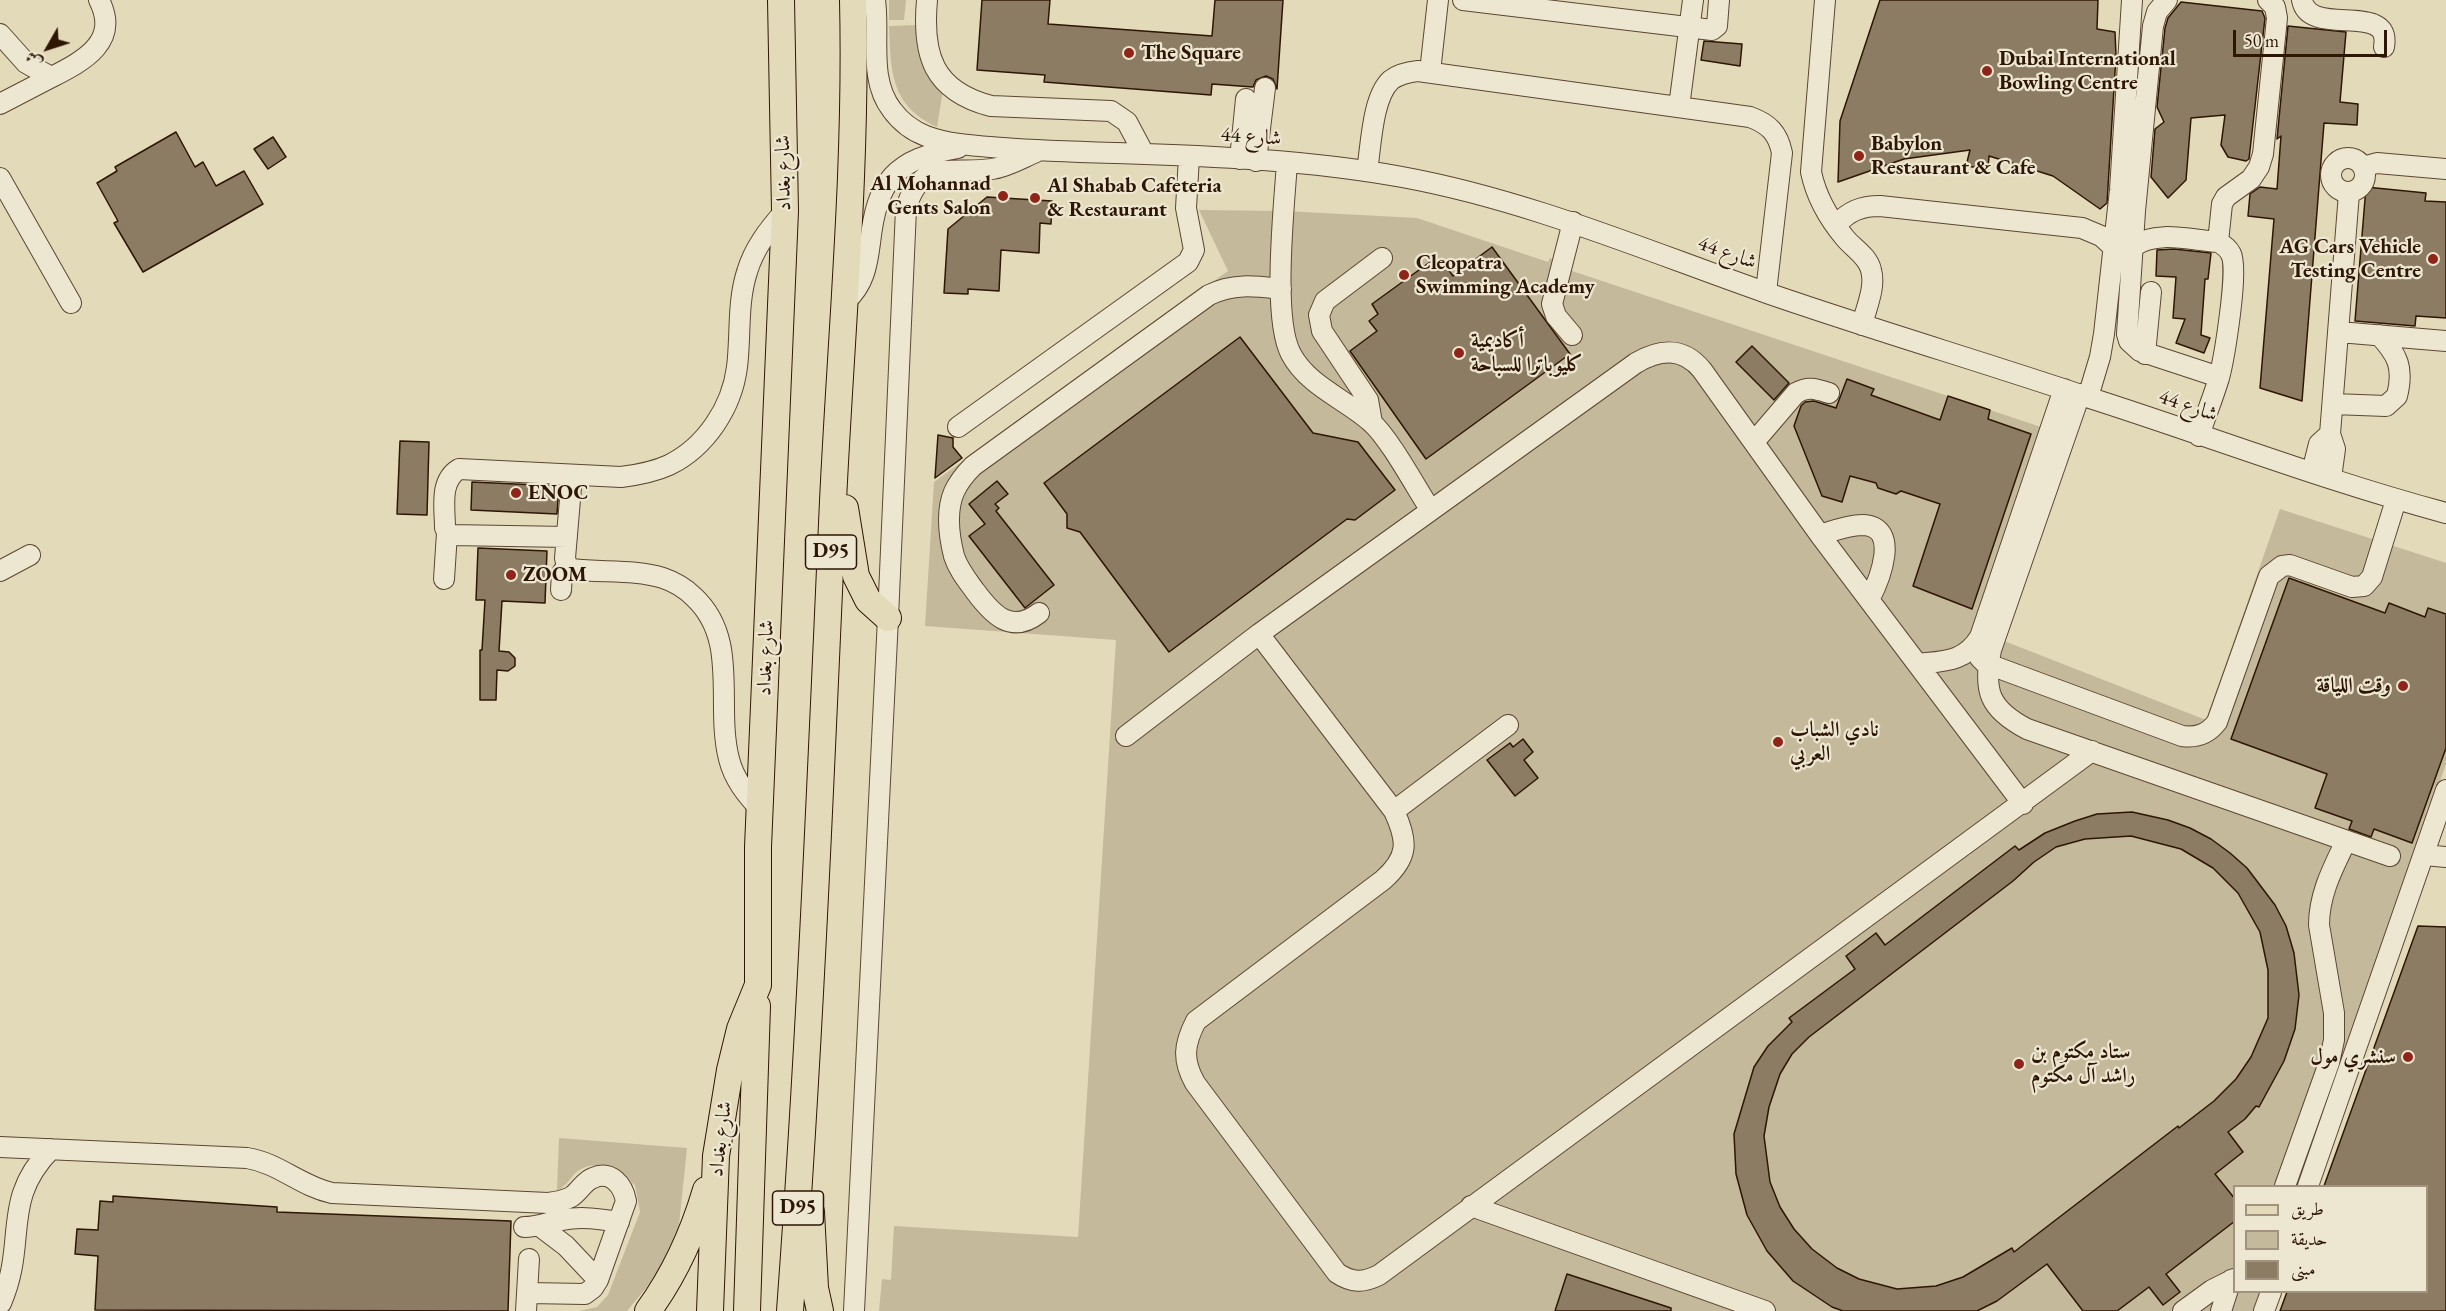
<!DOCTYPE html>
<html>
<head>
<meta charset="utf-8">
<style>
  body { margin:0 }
  #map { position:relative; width:2446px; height:1311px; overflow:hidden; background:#e3daba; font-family:"EB Garamond",Amiri,serif }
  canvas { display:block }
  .legend { position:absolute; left:2233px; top:1185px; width:195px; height:108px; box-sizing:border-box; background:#ede7d2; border:2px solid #a19380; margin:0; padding:8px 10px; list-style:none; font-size:18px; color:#2e1605 }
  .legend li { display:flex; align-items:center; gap:12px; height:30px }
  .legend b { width:30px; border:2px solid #a19380 }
  .north { position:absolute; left:18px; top:18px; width:60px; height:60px; -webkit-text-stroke:4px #ede7d2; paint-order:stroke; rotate:231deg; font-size:16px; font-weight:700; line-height:24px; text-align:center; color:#2e1605 }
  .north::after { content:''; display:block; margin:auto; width:21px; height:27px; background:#2e1605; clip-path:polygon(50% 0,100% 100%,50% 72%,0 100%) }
  .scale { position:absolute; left:2233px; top:30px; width:154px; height:27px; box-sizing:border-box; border:3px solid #2e1605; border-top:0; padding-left:8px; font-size:18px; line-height:21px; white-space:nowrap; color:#2e1605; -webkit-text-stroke:4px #ede7d2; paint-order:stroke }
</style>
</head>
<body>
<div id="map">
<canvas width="2446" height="1311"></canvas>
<ul class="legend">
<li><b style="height:8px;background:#e3daba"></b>طريق</li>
<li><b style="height:16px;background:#c4b99b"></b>حديقة</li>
<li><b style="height:16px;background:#8c7c63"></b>مبنى</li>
</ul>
<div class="north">ش</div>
<div class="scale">50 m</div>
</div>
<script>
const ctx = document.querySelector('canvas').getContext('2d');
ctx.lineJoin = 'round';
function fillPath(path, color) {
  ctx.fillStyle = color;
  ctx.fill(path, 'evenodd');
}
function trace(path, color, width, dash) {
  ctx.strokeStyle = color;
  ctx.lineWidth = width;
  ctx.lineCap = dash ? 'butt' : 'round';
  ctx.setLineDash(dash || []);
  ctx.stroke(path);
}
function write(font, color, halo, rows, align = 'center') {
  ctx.font = font + ' "EB Garamond",Amiri,serif';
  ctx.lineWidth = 4.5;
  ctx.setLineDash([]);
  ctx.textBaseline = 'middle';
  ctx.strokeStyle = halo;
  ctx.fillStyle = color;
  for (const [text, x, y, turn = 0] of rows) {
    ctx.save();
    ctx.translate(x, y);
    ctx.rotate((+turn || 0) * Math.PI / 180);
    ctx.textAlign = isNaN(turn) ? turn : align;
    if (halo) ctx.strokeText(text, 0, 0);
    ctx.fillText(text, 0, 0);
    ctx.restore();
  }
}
const green = new Path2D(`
  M889 0H906L904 20H889Z
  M918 25C916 56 924 68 943 90L937 127C890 105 891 72 889 26Z
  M1199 210 1284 211 1417 218 1548 262 1550 258 1562 262 1569 270 2044 428 2004 641 2206 720 2280 509 2446 563V764L2298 1186H2234V1292H2261L2255 1311H879L882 1279 891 1280 894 1226 1078 1237 1116 640 925 626 934 482 1085 372 1228 271Z
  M559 1138 687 1148 679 1225 661 1270 627 1311H579L597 1307 608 1295 640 1212 635 1185C620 1173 598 1157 578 1171 570 1177 568 1185 557 1191Z`);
const building = new Path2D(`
  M982 0H1050L1048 24 1212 36 1215 0H1283L1277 89 1273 79 1266 76 1256 80 1253 87 1212 84 1211 95 1044 82 1045 75 977 70Z
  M1880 0H2098L2097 29 2115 32 2116 56 2107 203 2100 209 2053 176 1989 156 1988 169 1966 166 1970 150 1904 159 1838 182 1840 121Z
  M2181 2 2262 11 2265 18 2249 159 2246 161 2228 157 2221 145 2225 115 2191 118 2186 180 2168 198 2151 177 2155 129 2164 122 2157 107 2165 28 2168 18Z
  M2288 26 2346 32 2340 102 2358 104 2357 125 2324 123 2302 401 2260 388 2274 219 2248 216 2250 194 2260 187 2277 189 2281 136 2277 139Z
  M1704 41 1742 44 1740 66 1701 60Z
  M176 132 195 167 203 162 216 186 244 171 263 204 143 272 114 223 118 221 97 183 117 171 115 167Z
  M273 137 286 157 268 169 254 149Z
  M2366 187 2426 193 2425 201 2446 202V318L2416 316 2415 326 2355 321Z
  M987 197 1052 201 1051 224 1040 223 1039 253 1001 250 999 291 968 289V294L944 293 948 229Z
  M1492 247 1570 354 1426 459 1350 351 1377 331 1369 321 1378 314 1372 304 1430 262 1437 271 1445 265 1453 276Z
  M2174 249 2211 253 2208 279H2205L2201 335 2210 338 2204 353 2176 343 2185 319 2173 318 2176 277 2156 276 2157 250Z
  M1240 337 1313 433 1358 442 1395 490 1355 520 1347 519 1169 652 1080 532 1067 528V514L1044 483Z
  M1752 346 1789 383 1774 400 1736 362Z
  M1847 379 1874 389 1871 395 1940 420 1948 396 1990 410 1988 419 2031 434 1972 609 1913 586 1940 504 1901 491 1896 494 1878 488 1876 483 1850 476 1842 502 1822 496 1794 426 1801 406 1805 402 1814 401 1836 408Z
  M938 435 953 438V447L962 458 935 478Z
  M400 441 429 442 427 515 397 514Z
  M997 481 1008 494 995 504 999 508 996 511 1054 585 1025 608 969 536 985 524 969 504Z
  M472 482 559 486 557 514 471 510Z
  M478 548 547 551 545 603 502 601 499 651 509 652 515 658V666L508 671 497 670 496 700H480V650H482L485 600H476Z
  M2289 578 2385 613 2389 603 2425 617 2428 608 2446 614V748L2412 843 2374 829 2371 837 2349 829 2352 821 2315 808 2327 774 2231 739Z
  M1523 739 1533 752 1524 760 1538 778 1515 796 1487 760 1510 743 1513 747Z
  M2132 812 2168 820 2190 828 2211 839 2230 853 2247 868 2275 905 2286 926 2294 953 2299 995 2295 1029 2284 1061 2259 1107 2256 1106 2245 1119 2228 1132 2243 1152 2215 1174 2235 1199V1221L2166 1274 2180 1292 2163 1305 2149 1287 2117 1311H2083L2047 1264 1997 1301 1977 1311H1843L1832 1307 1793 1281 1767 1251 1747 1215 1736 1174 1734 1134 1754 1067 1768 1046 1792 1022 1789 1018 1855 969 1846 956 1876 933 1885 945 2015 846 2019 850 2045 833 2075 821 2097 814ZM2131 836 2181 849 2213 868 2238 893 2260 932 2268 970V1018L2251 1057 2236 1079 2214 1101 2179 1128 2178 1126 2014 1252 2012 1248 1963 1277 1936 1286 1897 1289 1859 1279 1837 1268 1812 1249 1794 1229 1780 1207 1770 1182 1764 1136 1769 1107 1780 1074 1792 1054 1809 1037 2013 881 2034 862 2056 847 2085 839Z
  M2418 926 2446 927V1311H2280L2287 1292H2427V1186H2324Z
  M113 1196 277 1207V1212L511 1221 508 1311 95 1310 98 1256 75 1254 77 1229 98 1230 100 1201 113 1202Z
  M1567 1274 1671 1308V1311H1555Z`);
const minor = new Path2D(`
  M875 0C880 36 868 79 892 110 900 121 913 131 926 136 950 145 978 146 1003 148 1041 151 1079 152 1116 153 1211 156 1309 160 1402 177 1528 200 1647 251 1767 293 1874 330 1983 362 2090 398 2209 436 2326 481 2446 513
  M927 0C922 55 933 91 991 106L1111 111 1127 122 1144 154
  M1463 0 1712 30 1717 26 1719 0
  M1825 0 1811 172C1816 196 1829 219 1845 238 1853 248 1868 256 1871 270 1876 287 1866 308 1862 325
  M2167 0 2157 12 2153 26 2135 211 2127 334 2129 341 2140 351 2219 377
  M2302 0C2309 39 2392 0 2384 47
  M0 34 26 63 51 77
  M1430 72 1438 0
  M0 104C17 95 33 87 50 78 81 62 121 43 99 0
  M1679 107 1693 0
  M2331 175a17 17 0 1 1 34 0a17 17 0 1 1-34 0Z
  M1240 159 1246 99
  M1256 161 1265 88
  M1287 163C1284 207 1272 319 1291 354 1308 386 1345 399 1371 422 1390 439 1415 486 1430 509
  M2363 167 2377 163 2446 169
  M1367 171C1371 147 1372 97 1391 80 1399 74 1408 72 1418 71L1750 117C1769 124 1778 133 1782 153L1766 292
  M0 178 71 303
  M1836 225C1849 211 1861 206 1880 206L2082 228 2101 236 2113 247
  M2218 242 2222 204 2226 197 2251 179 2259 167 2263 154 2277 18 2275 7 2268 0
  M2134 246C2157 230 2190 240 2218 242 2224 245 2228 248 2231 254 2239 270 2224 359 2219 378 2213 398 2205 417 2199 436
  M846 301C864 284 867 266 870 243 877 180 895 159 958 148
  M2339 332 2446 341
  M1572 335 1556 316 1552 304 1573 222
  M2145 354 2151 292
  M2080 394 1991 650C1983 691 1989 709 2027 729L2390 856
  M2088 397 2100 357 2104 334 2120 190 2132 0
  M2333 404 2386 406 2397 396C2404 368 2398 355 2379 335
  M1372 423 1368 400 1322 331 1319 315 1325 301 1382 258
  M958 427 1188 262 1194 250 1186 208 1189 157
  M1754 442 1796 393C1808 386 1816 389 1829 393
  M2312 472 2319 444 2330 434
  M572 476 565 558 567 566 572 569C601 573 634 569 663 578 675 582 686 589 694 597 740 640 715 704 729 759 734 779 746 794 760 809
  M2331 478 2335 449 2330 434 2349 193
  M1820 535C1833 531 1848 525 1862 525 1902 526 1879 581 1869 600
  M567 537 450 535 445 528C445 508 439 481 459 469L621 477C637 475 654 472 669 465 706 447 732 407 737 367 741 336 737 303 747 272 754 248 769 229 785 211
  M0 571 30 555
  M444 579 447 533
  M561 590 562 573 567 566
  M1039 613C1011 635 992 614 975 591 967 580 958 569 954 556 949 536 946 511 954 492 959 481 965 474 973 466L1209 295C1233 283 1255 286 1281 289
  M1259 634 1394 811C1408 841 1409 857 1383 880L1196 1021C1184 1044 1182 1060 1195 1083L1337 1273C1352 1283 1363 1283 1379 1275L2092 751
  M1976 644 1980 658 1985 663 2182 736C2197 738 2208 734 2217 722L2269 576 2282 566 2290 565 2352 587 2364 586 2372 577 2396 500
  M1918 664C1944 661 1965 662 1980 637L2064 389
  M1126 736 1259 634 1636 363C1660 349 1683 347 1702 370L1820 535 2023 804
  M1394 811 1508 725
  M2424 855 2446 857
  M0 1147 247 1158C279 1163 300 1186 332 1193L548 1203C556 1202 563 1201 571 1197 579 1192 584 1181 593 1178 611 1170 623 1185 626 1201L598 1280 593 1288 585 1294 528 1293
  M2285 1186 2329 1063 2334 1040V1013L2319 925C2319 894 2333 868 2346 841
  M2308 1186 2446 790
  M1471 1206 1765 1311
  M524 1227C538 1227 548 1222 562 1220 581 1216 600 1219 619 1222
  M541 1227 566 1246 598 1280
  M1 1303C28 1241 0 1201 51 1149
  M526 1311 529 1259
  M854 1311 888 618 906 209C920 157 953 175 992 169 1007 167 1022 158 1036 152
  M2183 1311 2212 1290 2234 1279
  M2221 1311 2231 1280
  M2264 1311 2271 1292`);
const major = new Path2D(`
  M845 508 856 576 868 600 888 618
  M811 1212 815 1288 820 1311
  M648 1311C675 1274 693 1234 706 1190
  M710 1311 716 1156 730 1070 740 1029 758 985V847L785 211 781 0
  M747 1311 757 1006
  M790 1311C810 1041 821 771 833 501 841 334 857 168 853 0`);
const markers = [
  [1129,53,6,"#8f2418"],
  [1987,71,6,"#8f2418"],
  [1859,156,6,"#8f2418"],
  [1003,196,6,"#8f2418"],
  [1035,198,6,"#8f2418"],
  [2433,259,6,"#8f2418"],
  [1404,275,6,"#8f2418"],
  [1459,353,6,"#8f2418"],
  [516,493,6,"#8f2418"],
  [511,575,6,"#8f2418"],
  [2403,686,6,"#8f2418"],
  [1778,742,6,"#8f2418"],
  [2408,1057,6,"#8f2418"],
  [2019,1064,6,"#8f2418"]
];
const shields = [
  [831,552,51],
  [798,1208,51]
];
const shieldNames = [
  ["D95",831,552],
  ["D95",798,1208]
];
const poiNames = [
  ["The Square",1141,53],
  ["Dubai International",1999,59],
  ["Bowling Centre",1999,83],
  ["Babylon",1871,144],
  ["Restaurant & Cafe",1871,168],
  ["Al Mohannad",991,184,"right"],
  ["Gents Salon",991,208,"right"],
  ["Al Shabab Cafeteria",1047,186],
  ["& Restaurant",1047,210],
  ["AG Cars Vehicle",2421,247,"right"],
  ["Testing Centre",2421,271,"right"],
  ["Cleopatra",1416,263],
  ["Swimming Academy",1416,287],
  ["أكاديمية",1471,341],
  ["كليوباترا للسباحة",1471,365],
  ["ENOC",528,493],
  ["ZOOM",523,575],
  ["وقت اللياقة",2391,686,"right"],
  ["نادي الشباب",1790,730],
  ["العربي",1790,754],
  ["ستاد مكتوم بن",2031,1052],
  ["راشد آل مكتوم",2031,1076],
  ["سنشري مول",2396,1057,"right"]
];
const streetNames = [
  ["شارع 44",1251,137,4],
  ["شارع بغداد",784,173,-91],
  ["شارع 44",1727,253,20],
  ["شارع 44",2188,406,19],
  ["شارع بغداد",766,658,-88],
  ["شارع بغداد",721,1139,-83]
];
fillPath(green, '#c4b99b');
fillPath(building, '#8c7c63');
trace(building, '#2e1605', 1.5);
trace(minor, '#5b4732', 22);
trace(major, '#2e1605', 28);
trace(minor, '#ede7d2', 20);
trace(major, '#e3daba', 26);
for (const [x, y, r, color] of markers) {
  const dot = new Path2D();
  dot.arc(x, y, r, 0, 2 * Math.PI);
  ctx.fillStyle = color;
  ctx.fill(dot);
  trace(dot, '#ede7d2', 2);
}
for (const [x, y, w] of shields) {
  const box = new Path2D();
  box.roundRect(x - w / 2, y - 17, w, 34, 4.5);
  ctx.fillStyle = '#ede7d2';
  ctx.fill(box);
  trace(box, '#2e1605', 1.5);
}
write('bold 20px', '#2e1605', null, shieldNames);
write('bold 21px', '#2e1605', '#ede7d2', poiNames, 'left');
write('21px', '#2e1605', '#ede7d2', streetNames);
</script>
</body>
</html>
